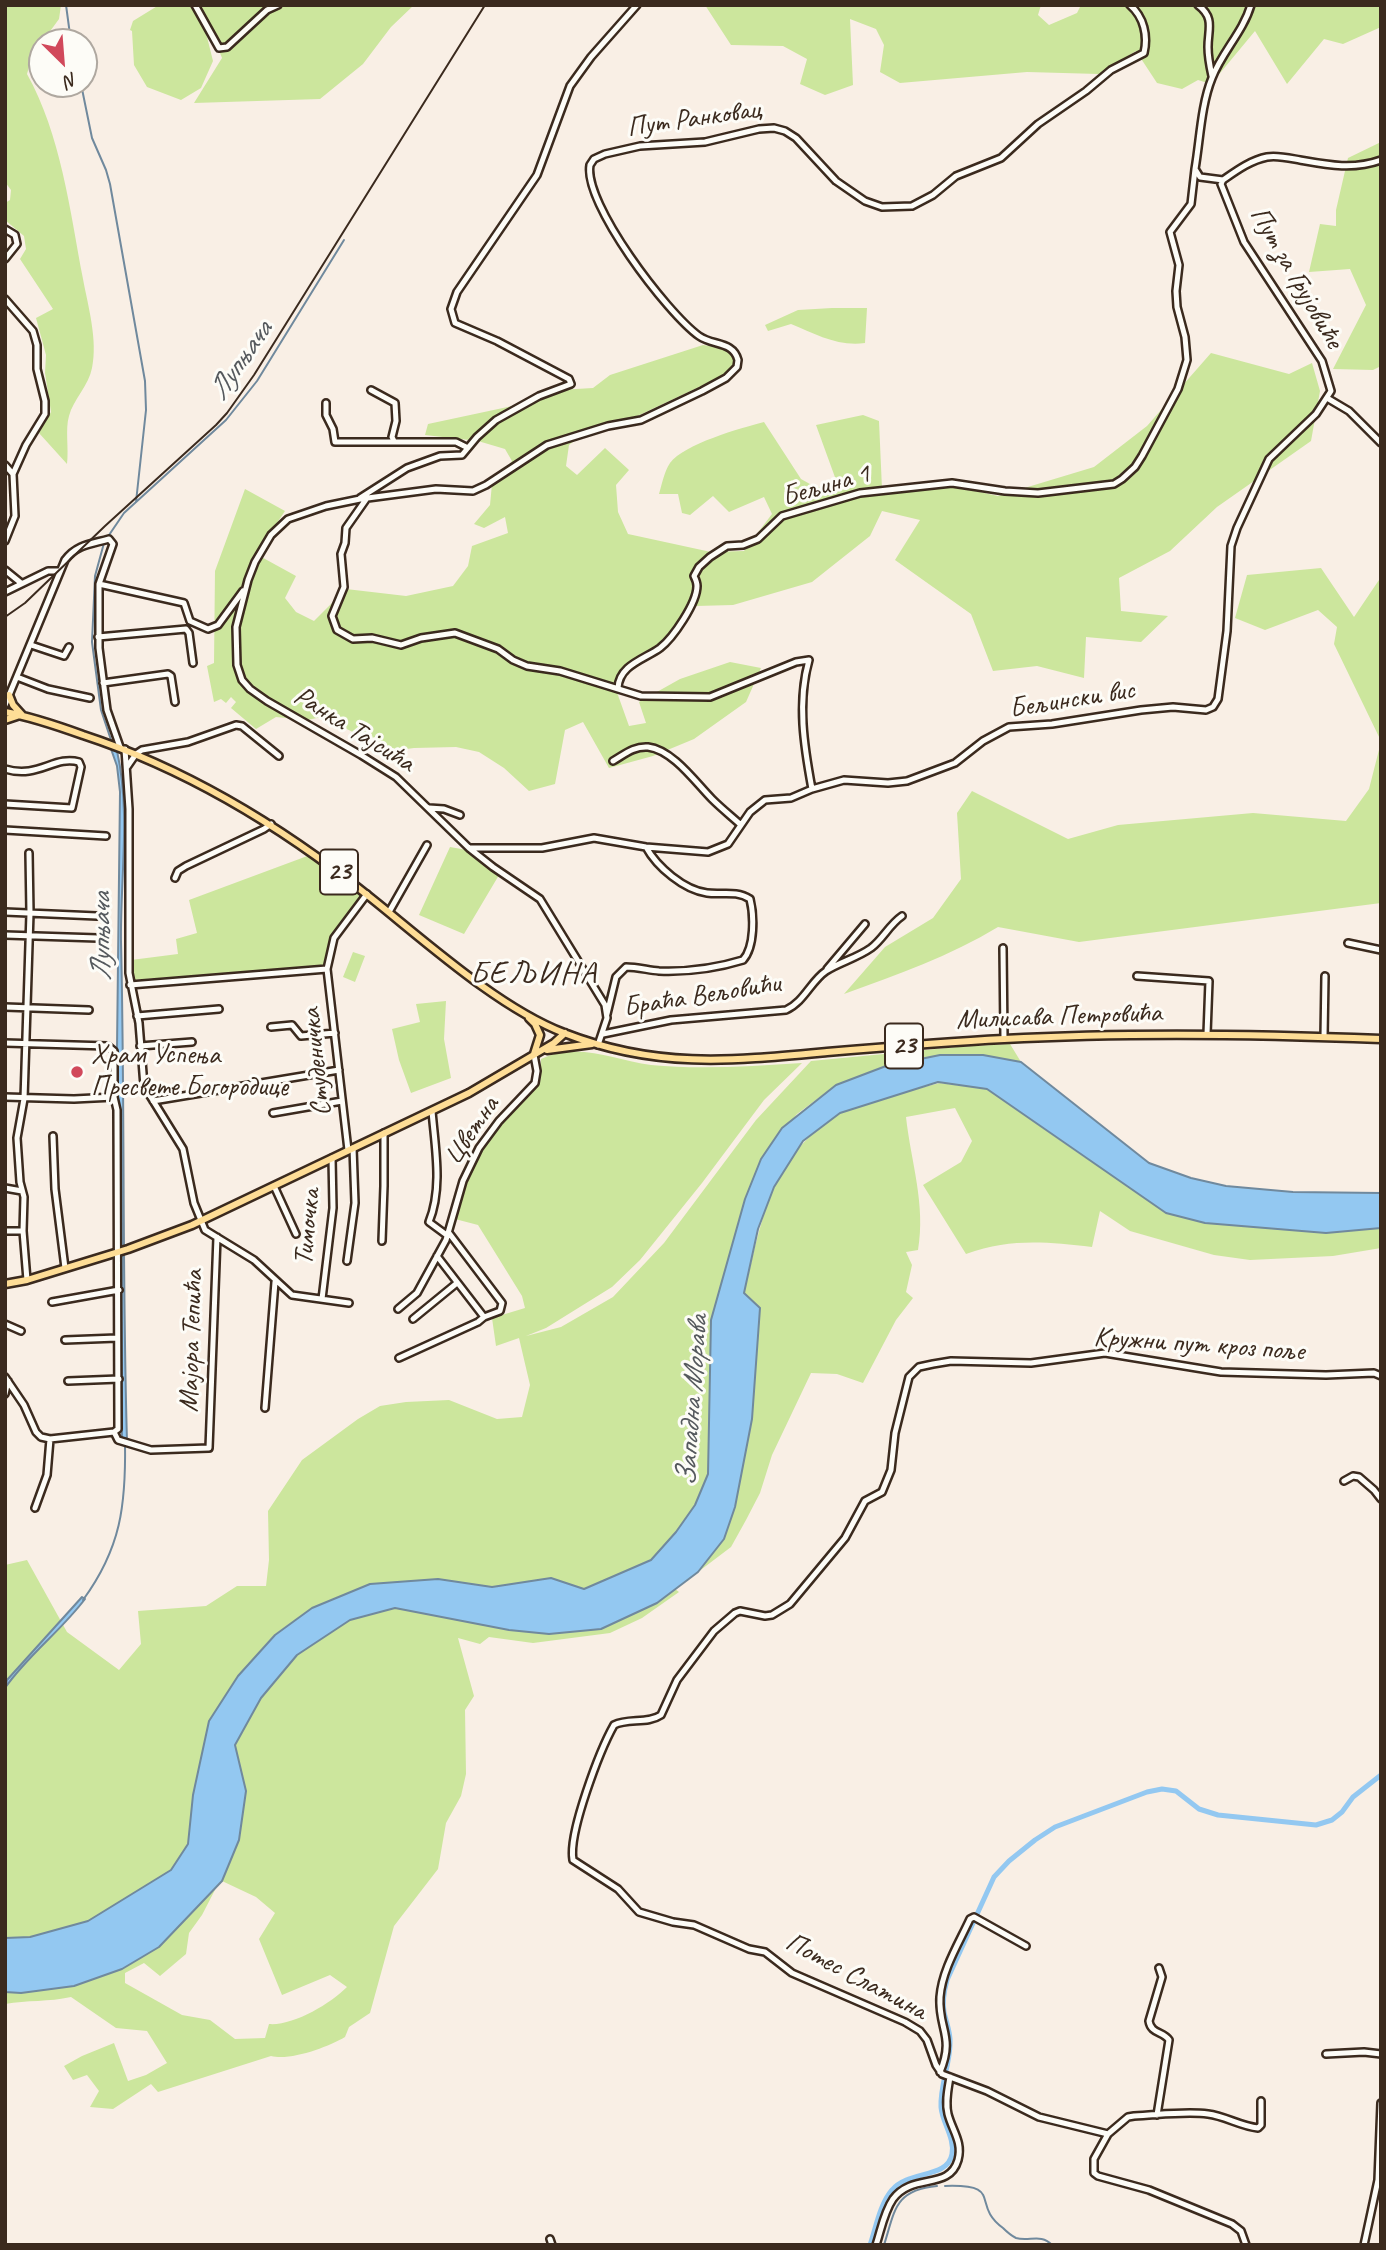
<!DOCTYPE html>
<html>
<head>
<meta charset="utf-8">
<style>
  body { margin:0 }
  #map { position:relative; width:1386px; height:2250px; overflow:hidden; background:#f9efe5; font-family:Caveat,sans-serif }
  canvas { display:block }
  .frame { position:absolute; inset:0; border:7px solid #3b2a1e; pointer-events:none }
  .north { position:absolute; left:28px; top:28px; width:70px; height:70px; box-sizing:border-box; background:#fdfcf7; border:2px solid #afa8a0; border-radius:50%; rotate:155deg; font-size:19px; font-weight:700; line-height:28px; text-align:center; color:#3b2a1e }
  .north::after { content:''; display:block; margin:auto; width:24px; height:32px; background:#d1495b; clip-path:polygon(50% 0,100% 100%,50% 72%,0 100%) }
</style>
</head>
<body>
<div id="map">
<canvas width="1386" height="2250"></canvas>
<div class="frame"></div>
<div class="north">N</div>
</div>
<script>
const ctx = document.querySelector('canvas').getContext('2d');
ctx.lineJoin = 'round';
function fillPath(path, color) {
  ctx.fillStyle = color;
  ctx.fill(path, 'evenodd');
}
function trace(path, color, width, dash) {
  ctx.strokeStyle = color;
  ctx.lineWidth = width;
  ctx.lineCap = dash ? 'butt' : 'round';
  ctx.setLineDash(dash || []);
  ctx.stroke(path);
}
function write(font, color, halo, rows, align = 'center') {
  ctx.font = font + ' Caveat,sans-serif';
  ctx.lineWidth = 6;
  ctx.setLineDash([]);
  ctx.textBaseline = 'middle';
  ctx.strokeStyle = halo;
  ctx.fillStyle = color;
  for (const [text, x, y, turn = 0] of rows) {
    ctx.save();
    ctx.translate(x, y);
    ctx.rotate((+turn || 0) * Math.PI / 180);
    ctx.textAlign = isNaN(turn) ? turn : align;
    if (halo) ctx.strokeText(text, 0, 0);
    ctx.fillText(text, 0, 0);
    ctx.restore();
  }
}
const green = new Path2D(`
  M5 5H61L59 19 32 56 27 74C61 135 70 210 83 279 88 306 98 340 92 368 89 385 73 400 69 416 65 429 69 449 67 464L39 433 51 412 45 373 46 355 36 318 53 309 20 259 26 249 24 236 5 220V203L10 200 11 190 5 182Z
  M159 5H191L205 29 213 61 201 88 181 100 147 87 134 65 132 31 130 30 133 21Z
  M201 5H414L391 27 363 64 320 99 194 103 222 58Z
  M705 5H1041L1038 15 1049 25 1077 13 1081 5H1381V27L1343 44 1324 39 1287 84 1255 31 1211 84 1198 80 1182 89 1157 83 1136 51 1099 74 1027 72 900 83 880 72 884 45 876 29 850 19 853 85 825 95 800 84 807 59 783 46 731 45Z
  M1381 142V366L1373 370 1333 369 1366 305 1350 269 1309 272 1320 224 1336 226V210L1348 158Z
  M832 308H867L865 343C839 347 815 334 791 324L768 331 765 325 798 310Z
  M703 345 728 349 736 361 729 373 633 418 587 431 569 445 566 466 577 475 605 448 629 470 616 485 618 512 628 534 711 552 744 551 772 514 764 497 729 512 713 496 690 515 682 513 678 494H659C662 484 664 472 670 463 684 444 741 428 764 422L801 479 817 488 836 480 816 425 863 415 879 421 882 489 943 484 998 496 1094 467 1147 426 1211 353 1289 374 1312 363 1320 391 1311 441 1217 507 1170 551 1119 578 1121 611 1168 616 1141 642 1086 637 1084 678 1037 666 993 671 971 614 895 560 920 520 882 511 870 536 812 582 733 605 696 606 668 644 631 664 614 684 629 726 646 723 639 702 680 679 730 662 761 668 746 702 694 739 653 756 609 768 583 722 565 730 555 784 529 791 504 768 479 752 456 747 414 748 392 751 322 717 307 720 276 717 256 729 231 708 236 702 231 697 226 703 221 699 214 702 207 666 214 663 215 571 245 489 285 511 256 554 296 576 285 598 296 612 314 621 346 589 406 596 453 586 468 566 472 546 508 533 505 517 484 528 474 524 490 505 492 484 512 461 505 449 478 441 425 435 428 424 531 402 542 391 593 388 610 375Z
  M1321 568 1354 617 1381 577V741L1334 644 1337 627 1318 610 1265 630 1235 618 1247 575Z
  M1381 742V903L1079 942 998 927C950 956 897 975 844 994L885 947 933 918 961 879 957 813 972 791 1068 839 1118 825 1253 813 1346 821 1369 789Z
  M450 847 467 850 499 875 464 934 419 915Z
  M310 855 364 896C342 922 329 931 326 967L131 980V960L178 954 176 939 197 933 189 900Z
  M353 952 365 956 355 982 343 977Z
  M446 1001 444 1039 451 1078 411 1093 399 1060 392 1029 420 1022 416 1004Z
  M1010 1044 1021 1062 983 1055H940L886 1066 836 1085 797 1114 761 1159 745 1199 711 1320 708 1474 695 1505 676 1532 651 1560 584 1589 551 1578 492 1587 438 1579 370 1584 312 1608 274 1635 238 1676 209 1721 193 1795 188 1844 171 1870 88 1921 30 1937 5 1938V1565L27 1560 67 1632 119 1670 141 1644 138 1611 206 1606 237 1586H266L269 1560 268 1511 302 1460 358 1419 380 1406 406 1402 449 1400 497 1419 522 1417 530 1385 519 1338 496 1346 492 1318 525 1308 522 1296 478 1225 455 1219 469 1175 490 1138 540 1082 541 1059C578 1041 614 1060 651 1065 701 1070 752 1066 802 1063L764 1100 702 1183 640 1260 612 1287 546 1328 526 1336 561 1327 613 1297 664 1243 756 1120 811 1061 957 1047Z
  M940 1083 987 1089 1084 1157 1326 1233 1381 1228V1248L1333 1256 1250 1260 1214 1255 1130 1231 1100 1211 1092 1247C1046 1242 1011 1238 966 1254L923 1185 961 1162 972 1141 955 1108 906 1117C911 1162 926 1205 918 1250L906 1252 912 1265 906 1292 913 1298 896 1320 863 1383 837 1374 811 1373 772 1455 760 1493 746 1520 731 1547 698 1572 724 1539 735 1507 752 1419 760 1308 744 1294C759 1233 768 1167 821 1127 828 1122 835 1115 843 1112 874 1098 908 1091 940 1083Z
  M675 1589 679 1592 642 1618 610 1633 533 1643 489 1637 480 1644 458 1638 474 1696 465 1710 466 1774 461 1796 446 1823 438 1869 394 1926 370 2013 349 2027 345 2037C328 2047 291 2061 271 2056L158 2092 151 2084 113 2109 90 2107 99 2091 87 2075 73 2080 64 2066 82 2056 114 2043 128 2081 146 2075 167 2063 147 2031 116 2028 71 1997C49 2002 27 2000 5 2004V1992L21 1993 159 1947 217 1886 202 1915 189 1933 186 1954 160 1976 144 1963 125 1973V1983L182 2015 210 2020 235 2039 265 2038 269 2024C293 2026 330 2004 347 1987L330 1975 282 1995 259 1939 275 1913 256 1897 222 1881 239 1840 246 1791 235 1745 261 1698 297 1655 350 1620 394 1608 509 1630 549 1634 657 1603Z`);
const water = new Path2D(`
  M111 749 117 751C131 813 120 879 121 942 125 1108 122 1274 127 1441L122 1439 117 1048 120 792 117 766Z
  M940 1055H983L1021 1062 1149 1163 1191 1178 1226 1186 1293 1192 1381 1193V1228L1326 1233 1205 1223 1166 1213 987 1089 938 1082 840 1113 803 1141 774 1187 758 1229 744 1293 760 1308 752 1419 735 1507 724 1539 698 1572 657 1603 601 1629 549 1634 509 1630 395 1608 350 1620 297 1655 261 1698 235 1745 246 1791 239 1840 222 1881 159 1947 122 1969 74 1986 21 1993 5 1992V1938L30 1937 88 1921 171 1870 188 1844 193 1795 209 1721 238 1676 275 1635 312 1608 370 1584 438 1579 492 1587 551 1578 584 1589 651 1560 676 1532 695 1505 708 1474 711 1320 745 1199 761 1159 782 1128 836 1085 886 1066Z
  M82 1597 85 1599C61 1631 28 1655 5 1688L7 1680Z`);
const stream = new Path2D(`
  M66 5 71 42
  M81 84 92 138 106 170 110 184 145 381 146 410 136 502
  M107 538 124 513 226 420 257 381 344 240
  M104 543 95 576 92 642 101 710 112 743
  M83 1600C121 1548 126 1505 125 1443
  M945 2186C1005 2184 970 2204 1003 2228 1006 2231 1012 2236 1016 2238 1029 2242 1041 2233 1052 2245
  M884 2245C895 2211 894 2190 937 2186`);
const canal = new Path2D(`
  M870 2245C876 2227 880 2204 892 2190 908 2170 948 2179 952 2154 955 2138 942 2122 941 2107 940 2085 950 2065 950 2043 951 2033 946 2022 944 2012 942 2001 944 1991 947 1980L994 1877 1009 1861 1035 1840 1055 1827 1147 1792 1162 1789 1176 1791 1199 1809 1218 1815 1316 1825 1332 1820 1342 1812 1353 1797 1381 1775`);
const minor = new Path2D(`
  M195 5 219 48 227 47 267 10 278 5
  M1198 5C1215 18 1208 29 1208 47 1208 57 1210 67 1212 76
  M1223 180 1200 177 1195 169C1200 140 1201 105 1212 78 1222 52 1243 32 1251 5
  M1223 180C1236 171 1251 160 1267 157 1277 155 1289 158 1300 160 1328 165 1353 170 1381 160
  M5 229 15 235 17 244 5 259
  M5 299 33 331 37 345V369L45 401V414L26 445 13 474 15 516 5 541
  M371 390 395 403 396 421 392 437 394 441
  M1327 398 1349 411 1381 443
  M326 403V415L333 429 335 442H456L468 448
  M5 465 13 474
  M360 498 407 468 440 456 462 455 477 437 496 420 539 396 571 384 569 379 497 341 455 323 451 309 457 292 537 175 570 86 591 57 637 5
  M367 498 346 528 345 543 341 554 344 587 332 616 337 630 353 639 372 638 401 645 421 638 455 633 498 649 513 660 527 666 560 671 641 696 710 697 796 662 809 660C797 702 804 746 812 789
  M5 570 21 583
  M99 584 184 603 190 621 208 629 218 625 243 591
  M5 592 48 571H60
  M98 637 186 629 189 633 193 663
  M31 645 64 656 69 647
  M17 677 48 689 90 698
  M103 683 168 674 171 676 175 702
  M618 688C619 665 645 659 660 648 673 638 697 603 697 586 697 584 695 578 694 576L699 567 710 557 727 546 743 545 758 539 782 516 860 493 952 483 1005 491 1038 493 1114 484 1122 479 1135 467 1142 456 1178 389 1187 360 1185 337 1177 307 1176 291 1179 265 1170 232 1191 204 1195 169
  M5 705 65 560C77 544 92 544 109 539L113 544 99 584V648L107 710 120 747
  M125 749 129 809V973L139 1023 144 1086 183 1149 194 1203 205 1230 254 1260 292 1295 349 1303
  M613 761C625 754 634 746 648 747 673 750 696 783 712 799 721 808 731 816 741 825
  M127 767 136 754 142 750 188 742 236 725 242 726 279 756
  M5 769C39 779 54 755 79 762L81 767 72 808 5 804
  M429 808 444 809 460 815
  M5 830 106 836
  M470 848H542L594 838 646 847 708 852 728 844 750 812 765 800 791 798 812 789 844 780 888 783 907 781 955 763 983 741 1009 727 1052 724 1141 710 1173 707 1206 710 1213 707 1218 699 1227 631 1231 546 1237 528 1269 459 1316 414 1331 391 1322 361 1244 242 1221 184 1223 180
  M175 878 178 871 186 866 264 829 271 824
  M5 912 97 916
  M389 912 427 845
  M5 935 98 938
  M1348 943 1381 950
  M1003 948 1004 1039
  M827 969 865 924
  M1137 976 1209 981 1207 1034
  M130 985 327 969
  M5 1007 89 1010
  M607 1014 616 977 626 967C637 967 648 970 659 971 686 972 717 968 743 960 755 947 754 915 750 899 736 890 722 895 707 893 684 890 657 867 646 847
  M137 1016 219 1009
  M271 1027 292 1025 301 1036 335 1033
  M603 1034 671 1020 786 1010C804 1002 811 981 826 971 840 962 857 958 871 948 883 939 889 925 902 916
  M1324 1037 1325 976
  M5 1043 108 1046 114 1051V1097L117 1110 118 1429 114 1432 50 1439 41 1437 36 1432 24 1405 5 1377
  M598 1045 607 1018 605 1005 540 899 493 867 469 848 396 777 361 755 267 701 250 689 242 680 237 665 236 627 248 580 255 562 271 535 288 519 326 506 360 499 436 489 473 491 486 485 547 445 608 426 641 420 702 391 726 378 737 367 738 360C733 341 713 346 699 336 667 313 583 203 590 165L594 159 605 154 640 146 705 142 759 129 774 128 785 131 796 138 836 181 865 201 882 207 912 206 933 195 956 176 1001 158 1038 124 1086 91 1111 70 1144 53C1148 36 1144 17 1130 5
  M140 1046 192 1042
  M5 1097 74 1099 114 1097
  M153 1101 339 1070
  M432 1111C435 1147 443 1188 429 1222L448 1236
  M273 1113 342 1101
  M53 1136 55 1189 65 1268
  M348 1150 327 969 334 938 367 894
  M274 1186 296 1234
  M5 1188 22 1191
  M5 1231H23
  M449 1233 502 1303 500 1311 484 1317
  M382 1241 384 1186V1133
  M347 1261 355 1203 353 1148
  M27 1280 23 1231 24 1197 20 1182 17 1138 24 1099 30 913 29 853
  M322 1299 333 1208 332 1158
  M52 1302 119 1290
  M398 1309 417 1293 446 1240 463 1181 479 1148 499 1121 535 1083 537 1071 534 1055
  M413 1319 457 1283
  M5 1324 21 1331
  M65 1340 117 1338
  M399 1358 478 1322 484 1317 437 1256
  M68 1381 119 1379
  M5 1394 8 1381
  M265 1408 275 1282
  M114 1432 118 1440 151 1450 209 1448 217 1237
  M1344 1481 1353 1476 1359 1477 1374 1490 1381 1499
  M35 1508 47 1475 50 1439
  M1326 2054 1364 2052 1381 2054
  M940 2072C955 2036 938 2029 940 1997 942 1970 959 1943 970 1919L974 1917 1026 1946
  M1157 2115 1169 2040C1163 2031 1151 2034 1149 2021L1162 1977 1159 1968
  M1108 2134 1128 2117 1134 2116C1158 2115 1185 2111 1208 2114 1225 2116 1240 2126 1258 2128L1261 2125V2101
  M550 2239 552 2245
  M876 2245C881 2230 884 2212 893 2199 913 2172 949 2191 958 2160 963 2142 952 2130 948 2114 945 2102 948 2089 950 2077
  M1246 2245 1241 2231 1232 2224 1149 2190 1098 2176 1094 2173V2159L1108 2134 1039 2117 987 2091 942 2074 936 2065 927 2040 920 2031 905 2022 792 1973 765 1952 749 1949 694 1925 673 1922 639 1912 618 1889 573 1860C568 1833 600 1750 614 1725 628 1718 648 1724 661 1715L677 1680 714 1631 735 1613 740 1611 765 1616 772 1615 790 1604 845 1538 865 1501 882 1492 891 1470 895 1433 909 1377 919 1367 933 1364 951 1361 1031 1363 1105 1353 1221 1372 1326 1375 1374 1373 1381 1376
  M1364 2245 1378 2180 1381 2103`);
const major = new Path2D(`
  M9 695 13 705 23 716
  M5 712C32 717 58 726 83 735 190 770 284 828 371 898 426 942 499 1008 564 1033 656 1069 732 1061 827 1052 886 1047 945 1042 1004 1039 1130 1032 1255 1034 1381 1039
  M5 720 17 716
  M529 1018 535 1024 540 1035 534 1054
  M547 1050 592 1044
  M5 1284 27 1280 128 1249 192 1225 469 1093 554 1043 565 1033`);
const rail = new Path2D(`
  M5 617 25 603 105 526 216 425 227 413 254 375 485 5`);
const markers = [
  [77,1072,7,"#d1495b"]
];
const shields = [
  [339,872,38],
  [904,1046,38]
];
const shieldNames = [
  ["23",339,872],
  ["23",904,1046]
];
const streetNames = [
  ["Пут Ранковац",694,119,-8],
  ["Пут за Грујовиће",1296,278,60],
  ["Бељина 1",826,486,-16],
  ["Бељински вис",1072,700,-9],
  ["Ранка Тајсића",354,730,32],
  ["Браћа Вељовићи",702,996,-9],
  ["Милисава Петровића",1059,1017,-2],
  ["Студеничка",317,1062,-96],
  ["Цветна",472,1131,-56],
  ["Тимочка",308,1227,-84],
  ["Мајора Тепића",192,1341,-88],
  ["Кружни пут кроз поље",1199,1345,4],
  ["Потес Слатина",856,1977,28]
];
const poiNames = [
  ["Храм Успења",91,1056],
  ["Пресвете Богородице",91,1088]
];
const waterNames = [
  ["Лупњача",241,361,-55],
  ["Лупњача",102,937,-90],
  ["Западна Морава",693,1401,-86]
];
const quarterNames = [
  ["БЕЉИНА",534,975]
];
fillPath(green, '#cce69d');
fillPath(water, '#93c8f1');
trace(water, '#70899d', 2);
trace(stream, '#70899d', 2);
trace(canal, '#93c8f1', 5);
trace(minor, '#3b2a1e', 10);
trace(major, '#3b2a1e', 11);
trace(minor, '#fdfcf7', 5);
trace(major, '#fedd96', 6);
trace(rail, '#3b2a1e', 2);
for (const [x, y, r, color] of markers) {
  const dot = new Path2D();
  dot.arc(x, y, r, 0, 2 * Math.PI);
  ctx.fillStyle = color;
  ctx.fill(dot);
  trace(dot, '#fdfcf7', 2.5);
}
for (const [x, y, w] of shields) {
  const box = new Path2D();
  box.roundRect(x - w / 2, y - 22.5, w, 45, 5);
  ctx.fillStyle = '#fdfcf7';
  ctx.fill(box);
  trace(box, '#3b2a1e', 2);
}
write('bold 26px', '#3b2a1e', null, shieldNames);
write('28px', '#3b2a1e', '#fdfcf7', streetNames);
write('28px', '#3b2a1e', '#fdfcf7', poiNames, 'left');
write('italic 30px', '#55595d', '#fdfcf7', waterNames);
ctx.letterSpacing = '2px';
write('32px', '#3b2a1e', '#fdfcf7', quarterNames);
ctx.letterSpacing = '0px';
</script>
</body>
</html>
